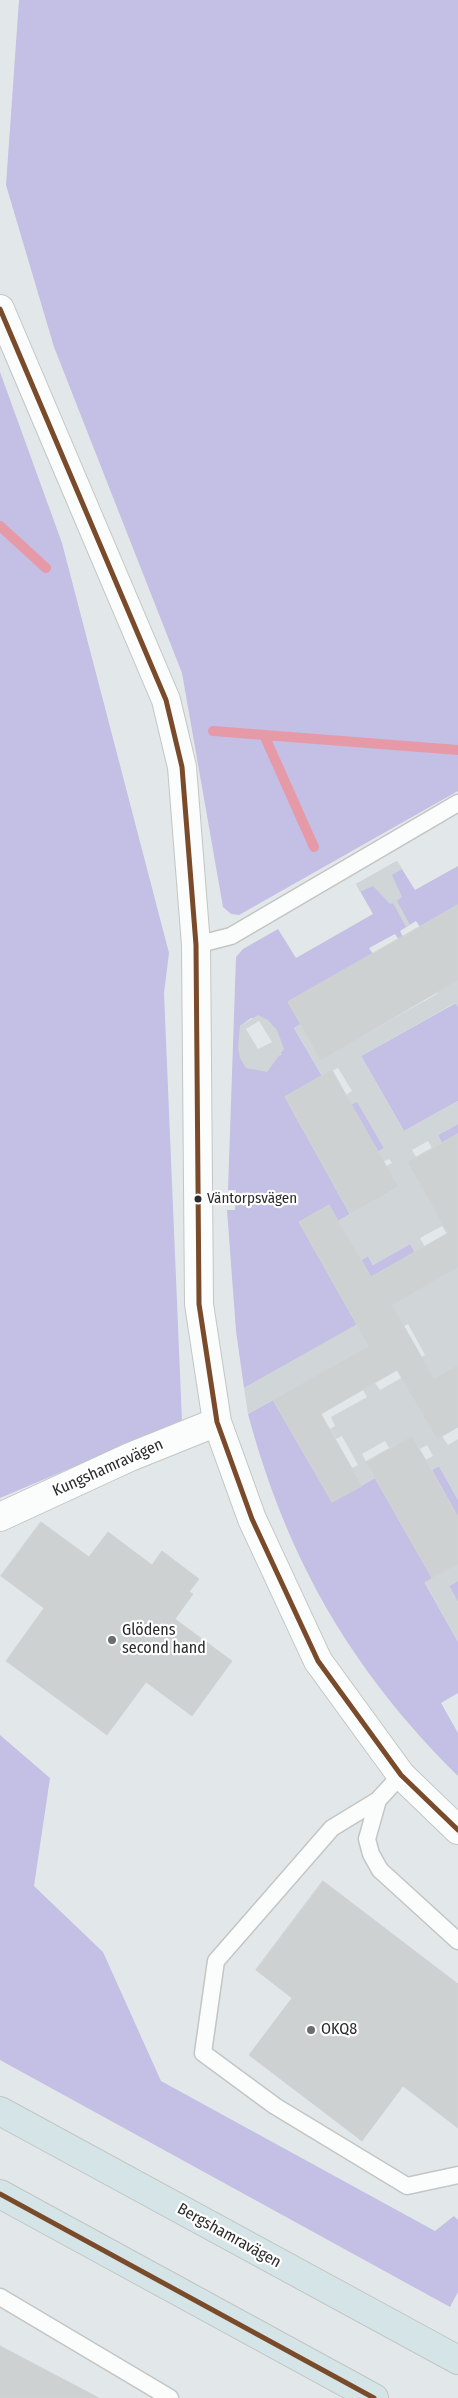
<!DOCTYPE html>
<html>
<head>
<meta charset="utf-8">
<style>
  body { margin:0 }
  canvas { display:block; background:#e2e8e9 }
</style>
</head>
<body>
<canvas width="458" height="2398"></canvas>
<script>
const ctx = document.querySelector('canvas').getContext('2d');
ctx.lineJoin = 'round';
function fillPath(path, color) {
  ctx.fillStyle = color;
  ctx.fill(path, 'evenodd');
}
function trace(path, color, width, dash) {
  ctx.strokeStyle = color;
  ctx.lineWidth = width;
  ctx.lineCap = dash ? 'butt' : 'round';
  ctx.setLineDash(dash || []);
  ctx.stroke(path);
}
function write(font, color, halo, rows, align = 'center') {
  ctx.font = font + ' "Fira Sans Condensed",sans-serif';
  ctx.lineWidth = 4.5;
  ctx.setLineDash([]);
  ctx.textBaseline = 'middle';
  ctx.strokeStyle = halo;
  ctx.fillStyle = color;
  for (const [text, x, y, turn = 0] of rows) {
    ctx.save();
    ctx.translate(x, y);
    ctx.rotate((+turn || 0) * Math.PI / 180);
    ctx.textAlign = isNaN(turn) ? turn : align;
    if (halo) ctx.strokeText(text, 0, 0);
    ctx.fillText(text, 0, 0);
    ctx.restore();
  }
}
const green = new Path2D(`
  M19 0H458V791L239 915 231 914 223 907 182 673 54 347 6 185Z
  M0 372 62 543 169 953 164 993 182 1421 0 1498Z
  M397 861 415 890 458 866V905L420 927 416 921 400 931 403 937 399 940 395 934 369 948 373 954 288 1002 301 1024 294 1028 322 1076 285 1097 350 1214 338 1221 329 1205 299 1222 357 1325 244 1388 236 1331 227 1210H235L236 1190H228L236 957 243 949 278 929 296 958 373 914 356 884ZM251 1018 268 1020 281 1055 240 1058V1026Z
  M456 1003 458 1007V1101L404 1131 361 1056Z
  M357 1101 384 1148 378 1152 351 1105Z
  M458 1124V1134L442 1143 438 1135Z
  M410 1244 415 1252 371 1277 361 1260 368 1256 373 1265Z
  M273 1400 332 1502 375 1478 432 1578 425 1583 458 1642V1693L441 1703 458 1733V1776C351 1670 287 1559 248 1414Z
  M439 1466 458 1500V1517L432 1470Z
  M458 1581V1602L449 1586Z
  M0 1735 50 1778 34 1886 103 1952 161 2081 435 2231 454 2216 458 2220V2292L450 2307 0 2060Z`);
const plaza = new Path2D(`
  M397 861 402 869 392 875 402 897 397 901 410 925 406 927 393 903 390 904 373 886 360 892 356 884Z
  M425 970 452 983 458 980V1007L455 1003 361 1056 404 1131 458 1101V1124L438 1135 442 1143 432 1148 428 1141 412 1150 458 1228 447 1234 442 1226 420 1238 425 1247 415 1252 410 1244 373 1265 368 1256 361 1260 338 1221 397 1188 386 1166 392 1163 389 1159 383 1162 378 1152 384 1148 357 1102 351 1105 346 1095 352 1091 338 1068 322 1076 294 1028 301 1024 321 1059 437 994Z
  M258 1015 268 1020 277 1030 284 1049 267 1072 246 1068 240 1058 238 1048 240 1026ZM259 1021 272 1042 258 1049 246 1029Z
  M458 1267V1365L410 1393 437 1439 442 1436 448 1445 458 1439V1500L439 1466 432 1470 425 1460 433 1456 427 1445 420 1449 412 1436 389 1448 385 1441 362 1454 375 1478 362 1485 352 1468 358 1465 342 1436 336 1439 330 1429 335 1426 331 1417 367 1397 363 1390 375 1383 380 1390 410 1373 405 1365 425 1355 408 1324 248 1414 244 1388Z
  M458 1564V1581L449 1586 458 1602V1642L425 1582Z`);
const stream = new Path2D(`
  M0 526 46 568
  M213 731 458 750
  M264 735 314 847`);
const building = new Path2D(`
  M458 905V980L321 1060 288 1002Z
  M332 1070 398 1187 350 1214 285 1097Z
  M458 1134V1267L392 1305 434 1379 458 1365V1427L437 1439 397 1370 321 1414 362 1486 332 1502 273 1400 369 1346 299 1222 329 1205 371 1277 448 1233 408 1162Z
  M412 1436 458 1517V1564L432 1578 366 1462Z
  M41 1522 89 1557 108 1532 152 1565 162 1551 199 1579 189 1592 193 1594 175 1619 232 1661 192 1716 146 1682 107 1735 6 1661 44 1608 1 1576Z
  M323 1881 458 1984V2128L403 2086 362 2141 249 2055 292 1998 256 1970Z
  M0 2346 99 2398H0Z`);
const service = new Path2D(`
  M196 945 231 936 458 803
  M401 1775 378 1800 332 1828 216 1961 203 2053 275 2106 407 2186 458 2175
  M378 1800 367 1839 371 1854 380 1870 458 1941
  M0 2297 170 2398`);
const minor = new Path2D(`
  M0 309 166 700 182 767 196 945 199 1304 217 1422 252 1519 318 1661 401 1775 458 1830
  M0 1517 130 1457 217 1422`);
const trunk = new Path2D(`
  M0 2111 458 2360
  M0 2194 374 2398`);
const bus1 = new Path2D(`
  M0 309 166 700 182 767 196 945 199 1304 217 1422 252 1519 318 1661 401 1775 458 1830
  M0 2194 374 2398`);
const markers = [
  [198,1199,4.5,"#2b2b2b"],
  [112,1640,5,"#6b6d6e"],
  [311,2030,5,"#6b6d6e"]
];
const busNames = [
  ["Väntorpsvägen",207,1199]
];
const streetNames = [
  ["Kungshamravägen",108,1468,-24],
  ["Bergshamravägen",229,2236,29]
];
const poiNames = [
  ["Glödens",122,1631],
  ["second hand",122,1649],
  ["OKQ8",321,2030]
];
fillPath(green, '#c4bfe4');
fillPath(plaza, '#d0d6d7');
trace(stream, '#e69aa8', 10);
fillPath(building, '#cdd1d2');
trace(building, '#ced3d4', 1);
trace(service, '#c4c5c5', 19);
trace(minor, '#c4c5c5', 30);
trace(trunk, '#c2c5c5', 30);
trace(service, '#fbfcfc', 16);
trace(minor, '#fbfcfc', 28);
trace(trunk, '#d5e4e6', 28);
trace(bus1, '#7a4b2a', 5);
for (const [x, y, r, color] of markers) {
  const dot = new Path2D();
  dot.arc(x, y, r, 0, 2 * Math.PI);
  ctx.fillStyle = color;
  ctx.fill(dot);
  trace(dot, '#fff', 2);
}
write('15px', '#2b2b2b', '#fff', busNames, 'left');
write('16px', '#2b2b2b', '#fff', streetNames);
write('16px', '#2b2b2b', '#fff', poiNames, 'left');
</script>
</body>
</html>
